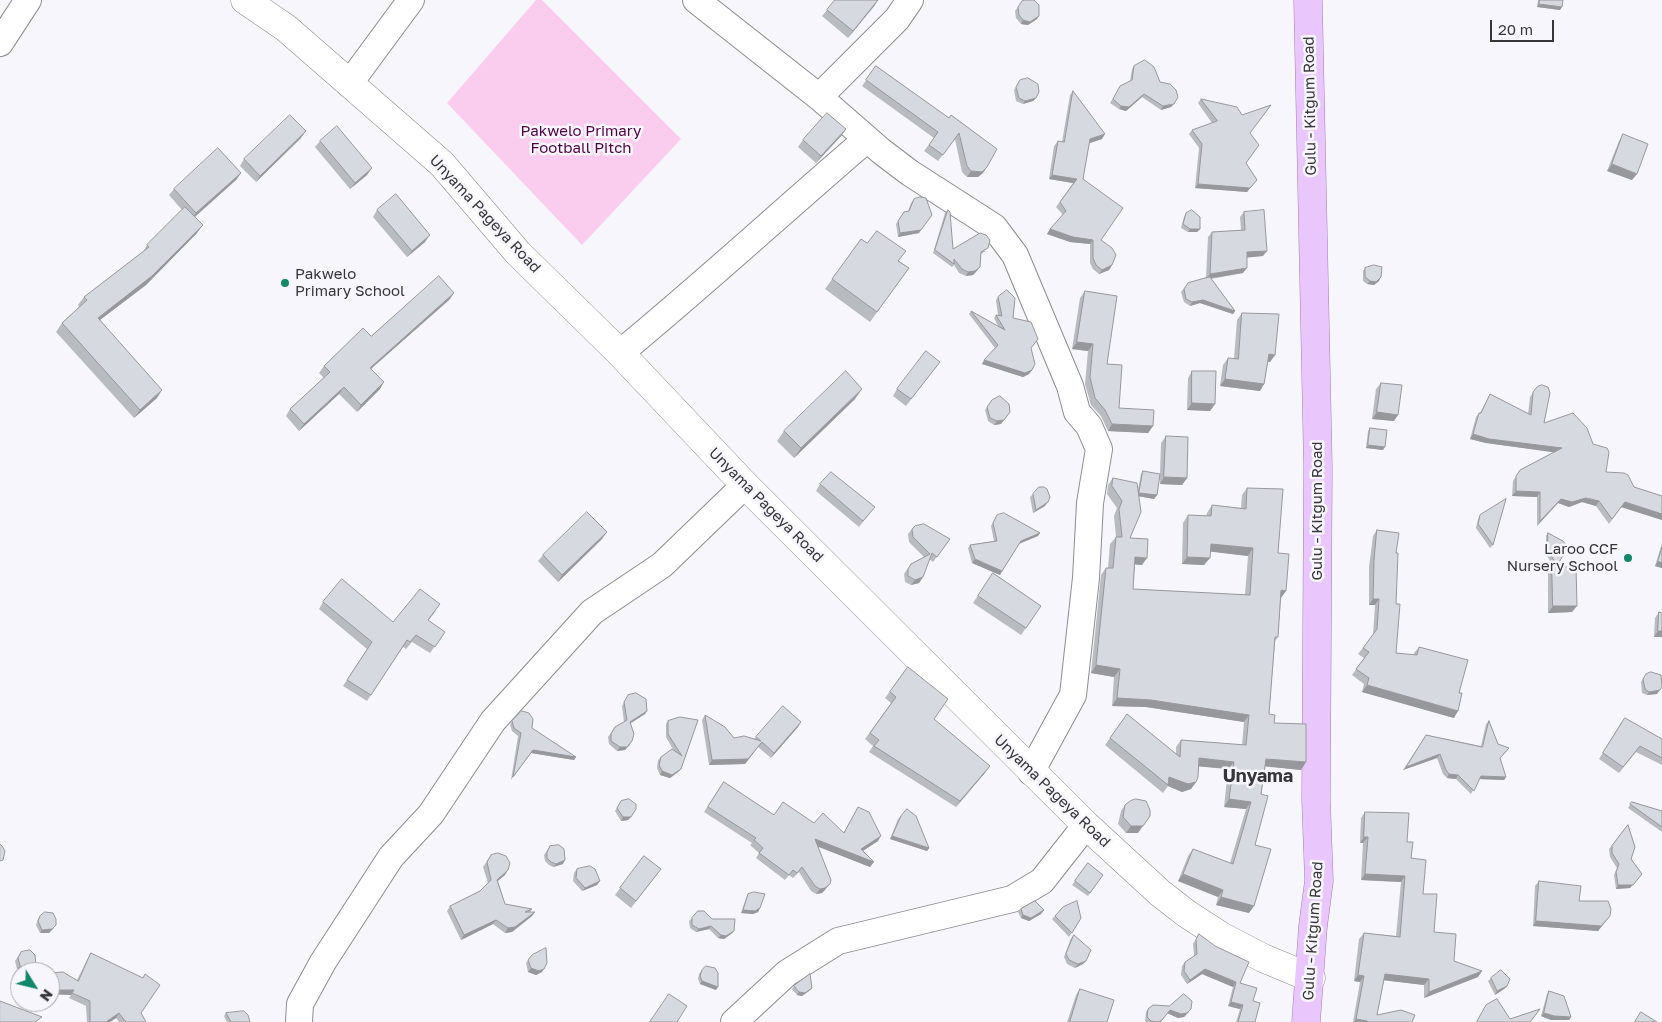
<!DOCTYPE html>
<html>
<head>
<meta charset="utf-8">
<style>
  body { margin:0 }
  #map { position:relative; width:1662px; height:1022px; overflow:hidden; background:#f7f6fd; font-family:"Golos Text",sans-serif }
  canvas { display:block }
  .north { position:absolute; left:10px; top:962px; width:50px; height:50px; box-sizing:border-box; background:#f7f6fd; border:1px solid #aaa9ae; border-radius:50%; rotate:126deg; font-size:14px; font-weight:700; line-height:20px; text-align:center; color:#363638 }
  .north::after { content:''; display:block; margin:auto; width:18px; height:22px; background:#11886a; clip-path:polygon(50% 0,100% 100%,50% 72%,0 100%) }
  .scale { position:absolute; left:1490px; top:20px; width:64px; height:22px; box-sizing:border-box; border:2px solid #363638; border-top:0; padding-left:6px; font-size:15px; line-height:18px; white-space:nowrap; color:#363638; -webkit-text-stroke:4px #f7f6fd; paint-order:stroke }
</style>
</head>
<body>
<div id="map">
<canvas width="1662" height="1022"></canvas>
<div class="north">N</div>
<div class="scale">20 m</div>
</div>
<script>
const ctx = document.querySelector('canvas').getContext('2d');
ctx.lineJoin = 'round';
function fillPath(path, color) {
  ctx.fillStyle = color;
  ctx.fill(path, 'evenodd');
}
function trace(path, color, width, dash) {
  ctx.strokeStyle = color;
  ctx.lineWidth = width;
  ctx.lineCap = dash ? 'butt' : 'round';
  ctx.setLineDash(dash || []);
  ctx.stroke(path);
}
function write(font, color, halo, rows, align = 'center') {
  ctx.font = font + ' "Golos Text",sans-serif';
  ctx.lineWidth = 5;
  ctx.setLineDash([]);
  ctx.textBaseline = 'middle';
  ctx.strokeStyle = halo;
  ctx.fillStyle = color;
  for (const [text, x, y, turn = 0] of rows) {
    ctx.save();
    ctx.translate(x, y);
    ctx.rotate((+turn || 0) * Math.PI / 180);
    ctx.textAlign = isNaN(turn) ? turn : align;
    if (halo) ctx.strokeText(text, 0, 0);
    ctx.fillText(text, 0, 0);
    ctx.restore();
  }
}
const green = new Path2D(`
  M536 0H542L681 139 582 245 447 103Z`);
const minor = new Path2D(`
  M696 0 819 97 881 151 910 173 994 227 1015 255 1070 386 1077 412 1089 426 1099 449 1090 503 1086 578 1073 695 1031 772
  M0 43 28 0
  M349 84 411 0
  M819 97 897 19 910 0
  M620 353C704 284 784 210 867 139
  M299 1022 300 1004 323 962 391 857 431 814 493 721 592 612 662 565 745 485
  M734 1022 787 973 838 941 1012 899 1042 881 1086 825`);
const tertiary = new Path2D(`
  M245 0 286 28 442 164 518 253 620 353 745 485 1086 825 1160 893 1187 914 1221 936 1263 958 1311 978`);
const primary = new Path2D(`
  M1306 1022 1313 926 1319 881 1316 799 1318 467 1308 0`);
const wall = new Path2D(`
  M1538 0H1563L1562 7 1560 10 1537 7Z
  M1022 1 1037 19 1028 25 1021 24 1016 18 1015 11Z
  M875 5 848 38 822 16 827 10Z
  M876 66 949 118 951 115 983 173 978 177H967L962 172 955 139 938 161 924 151 934 138 862 86Z
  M1134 66 1160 82 1178 97 1171 107 1161 110 1142 97 1126 111 1119 109 1110 103 1118 90 1130 81 1132 69Z
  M1020 80 1036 98 1033 101 1023 104 1016 101 1014 90Z
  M1073 91 1102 139 1089 143 1083 179 1101 240 1112 265 1109 270 1099 274 1093 269 1090 263V244L1070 242 1047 234 1063 215 1056 207 1073 183 1049 179 1054 146 1058 141 1062 142 1070 95Z
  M1201 99 1250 133 1246 163 1257 180 1247 192 1195 188 1199 148 1189 134 1192 130 1212 123 1198 103Z
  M846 129 841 136 816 163 798 147 803 140Z
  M1623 134 1632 180 1607 171 1619 141Z
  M301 138 256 182 240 166 244 159Z
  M320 141 367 175 350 189 315 147Z
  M241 173 236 180 195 217 197 233 146 285 100 320 157 398 134 418 56 332 62 323 79 307 78 305 84 297 143 252 147 245 182 210 169 195 174 189Z
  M914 199 932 215 919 233 898 237 896 224 904 212 908 211 911 203Z
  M377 210 425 242 407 257 373 217Z
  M948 210 953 249 986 251 981 254 978 270 973 275 966 276 959 273 954 265 952 267 933 253 945 213Z
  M1244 212 1263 256 1247 257 1243 273 1211 279 1235 311 1233 314 1200 303 1190 306 1184 302 1181 292 1188 283 1206 278 1208 237 1212 232 1241 230 1240 217Z
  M1186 213 1200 229 1197 232H1188L1181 228 1184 217Z
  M861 239 867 243 899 261 909 268 870 322 825 289Z
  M1365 268 1379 281 1374 285 1367 284 1363 281V271Z
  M1085 291 1107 364 1119 408 1153 426 1148 433 1108 431 1101 416 1091 405 1085 384 1088 351 1072 349 1080 298Z
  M454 293 449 300 371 369 380 389 357 412 339 394 299 431 286 416 290 409 324 378 319 373 324 366 371 336Z
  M998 297 1013 318 1031 348 1032 370 1029 374 1023 377 982 364 995 348 969 314 971 311 998 326 994 318 996 315H998L996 300Z
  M1242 313 1275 355 1270 362 1268 361 1264 384 1260 391 1220 386 1223 365 1228 358 1234 359 1237 320Z
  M940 362 906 406 893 396 897 389Z
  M1192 371 1215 404 1210 411 1187 410 1188 378Z
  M1381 383 1394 421 1372 419 1376 389Z
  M1537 387 1544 423 1606 472 1634 487 1662 496V520L1621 507 1609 524 1596 506 1582 502 1569 507 1558 503 1537 526V497L1512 496 1513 481 1520 470 1554 452 1486 443 1470 439 1476 417 1479 413H1480L1490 394 1528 414 1530 397Z
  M855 399 794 458 777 441 784 431Z
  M992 400 1001 424 994 425 988 421 985 410Z
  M1370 428 1383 450 1366 448 1368 431Z
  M1166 436 1187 478 1182 485 1160 484V475L1157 495 1154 499 1139 496 1130 538 1142 565 1135 564 1133 589 1245 595 1248 556 1210 551V558L1204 565 1182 564 1183 523 1188 515 1206 516 1207 513 1212 505 1241 508 1242 495 1247 488 1278 553 1281 598 1278 637 1275 641 1269 714 1274 723 1306 762 1301 770 1265 766 1255 845 1249 913 1216 905 1218 897 1178 881 1188 856 1193 849 1230 863 1246 809 1224 807 1228 769 1199 766 1196 782 1191 789 1182 792 1168 786 1163 793 1105 745 1127 714 1176 754V747L1181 740 1242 745 1244 722 1146 707 1112 706 1114 677 1091 673 1101 575 1106 568H1108L1110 544 1116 537 1114 516 1117 508 1107 494 1108 485 1113 478 1138 490 1141 474 1143 471 1160 474 1161 443Z
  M820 484 870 513 859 527 816 491Z
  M1033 494 1045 506 1033 513 1030 497Z
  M997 515 1038 536 1019 544 1000 575 972 563 968 548 970 545 994 541 991 526Z
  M1480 515 1493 545 1490 548 1476 528 1478 519Z
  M912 529 950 539 933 562 929 559 923 577 919 583 911 585 905 582 904 574 911 564 924 557 909 542 908 534Z
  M1377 530 1396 553V653L1414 655V653L1419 647 1459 693 1454 718 1362 692 1364 684 1352 675 1364 658 1358 654 1373 635 1375 605H1369V567L1373 536Z
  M1548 533 1566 550 1556 567 1572 612 1548 613V574L1552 567H1554L1546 554V536Z
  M602 539 558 582 538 561 543 555Z
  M1662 543V568L1655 566Z
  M993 573 1041 606 1021 635 973 603Z
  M323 602 393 622 436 611 428 621 445 632 430 653 412 642 406 649 403 647 367 701 343 686 367 649 319 609Z
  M1659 612 1662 637H1654L1655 618Z
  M908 667 934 719 990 766 956 807 869 752 873 746 865 739 891 703 885 698Z
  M1646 674 1657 694 1647 695 1642 693 1641 682Z
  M626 699 647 711 645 714 630 723V745L625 750 617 751 609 744 608 737 615 727 624 722 622 706Z
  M705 715 734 738 754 739 756 737 798 727 771 758 758 747 745 764 709 765 702 720Z
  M698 720 681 769 678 772 670 778 660 775 657 768 658 760 661 757 674 751 666 737V724L668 721Z
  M512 721 576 757 574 760 531 753 511 780 518 736 512 731 510 725Z
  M1489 721 1498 744 1509 748 1500 759 1506 777 1504 780 1479 779 1471 794 1456 779 1447 778 1443 774 1437 758 1403 770 1426 735 1481 746 1486 724Z
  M1621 723 1662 739V765L1636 752 1619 773 1599 759Z
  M724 782 774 815 814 823 844 832 858 807 878 841 863 851 870 867 818 846 826 889 822 893 816 894 811 891 799 872 793 878 789 875 785 880 756 858 759 853 750 845 752 843 704 812Z
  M621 801 636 809 628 820 621 821 615 811Z
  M1632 802 1662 811V832L1628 808Z
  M1125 805 1138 833H1126L1118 824 1121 811Z
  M1365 812 1407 842 1411 858 1423 894 1434 932 1454 961 1482 971 1478 977 1424 998V985L1384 980 1377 1015 1412 1022H1353L1360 982 1354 981 1359 939 1364 933 1396 936 1401 882 1361 880 1363 843H1360L1361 818Z
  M901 816 929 848 927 851 890 839 898 819Z
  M1628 825 1631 859 1642 874 1630 888 1616 889 1614 875 1617 868 1610 857 1609 849Z
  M550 846 563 864 553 867 549 865 545 861 544 855Z
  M491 855 505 875 498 881 505 904 532 909 530 912H535L532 916 512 932 505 933 493 924 461 940 447 911 450 906 480 891 488 883 483 867Z
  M644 856 661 869 631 908 615 895Z
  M1088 863 1103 875 1088 896 1072 885Z
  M577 869 597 885 582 891 573 881 574 873Z
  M1539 881 1579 901 1610 916 1598 931 1533 926 1535 886Z
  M748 894 760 908 758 912 753 914 741 913 746 898Z
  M1021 909 1044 910 1041 914 1029 921 1021 918 1018 912Z
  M40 916 54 928 49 933H40L36 925 38 919Z
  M1055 916 1081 918 1069 937 1052 919Z
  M692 918 712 919 734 931 731 934 724 939 718 938 709 929 696 932 690 928 689 921Z
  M1199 934 1240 983 1253 1001 1255 1022H1236L1240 1009 1228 1006 1233 987 1202 974 1187 984 1181 975 1182 966 1185 962 1194 956 1193 944Z
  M1074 935 1086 961 1083 964 1075 968 1067 964 1064 957 1071 938Z
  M21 952 34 970 24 972 17 969 15 961Z
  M91 953 141 1013 146 1022H119L116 1018 110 1022H87L86 1006 69 998 71 995 50 994V973L77 980 88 958Z
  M532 955 542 972 536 975 528 972 526 963Z
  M702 970 716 990 700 984 698 979 699 974Z
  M1491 978 1507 986 1504 989 1495 995 1488 981Z
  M794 986 809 991 802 996 797 995 792 989Z
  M1080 989 1107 1022H1067L1076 995Z
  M1549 991 1571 1017 1569 1020H1551L1541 1016 1547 994Z
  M1148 1009 1189 1012 1184 1017 1178 1018 1167 1013 1161 1022H1146L1145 1021 1146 1012Z
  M226 1013 250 1022H227L224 1016Z`);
const shadedWall = new Path2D(`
  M878 0 875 5 848 38 853 31Z
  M1539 4 1562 7 1560 10 1537 7Z
  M1039 16 1037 19 1028 25 1021 24 1023 20Z
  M1144 94 1142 97 1126 111 1119 109 1121 106Z
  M1036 98 1033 101 1023 104 1025 101Z
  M1174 104 1171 107 1161 110 1163 106Z
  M846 129 841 136 816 163 821 156Z
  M306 131 301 138 256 182 260 176Z
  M1105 134 1102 139 1087 144 1090 139Z
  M1612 164 1637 174 1632 180 1607 171Z
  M987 167 983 173 978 177H967L971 171Z
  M372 168 367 175 350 189 355 183Z
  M241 173 236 180 191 220 196 213Z
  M1052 175 1077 179 1073 183 1049 179Z
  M1198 184 1250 188 1247 192 1195 188Z
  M203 225 197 233 146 285 92 326 98 318Z
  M1050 229 1093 240 1090 244 1070 242 1047 234Z
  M1190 229H1200L1197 232H1188Z
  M921 230 919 233 898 237 900 233Z
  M430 235 425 242 407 257 412 251Z
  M1267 251 1263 256 1243 258 1247 252Z
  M1112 265 1109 270 1099 274 1102 270Z
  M980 267 973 275 966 276 968 272Z
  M1247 268 1243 273 1206 279 1210 274Z
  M1381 277 1379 281 1374 285 1367 284 1370 281Z
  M454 293 449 300 365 374 370 368Z
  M1203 300 1235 311 1233 314 1200 303 1190 306 1192 302Z
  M1077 342 1093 344 1088 351 1072 349Z
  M1269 354 1275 355 1270 362 1264 361Z
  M984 360 1032 370 1029 374 1023 377 982 364Z
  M1225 379 1264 384 1260 391 1220 386Z
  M384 382 380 389 357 412 361 405Z
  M344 387 339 394 299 431 304 424Z
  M862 389 855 399 794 458 801 448Z
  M162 390 157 398 134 418 140 410Z
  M1192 403 1215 404 1210 411 1187 410Z
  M1010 412 1001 424 994 425 997 421Z
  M1377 412 1398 415 1394 421 1372 419Z
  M1112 424 1153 426 1148 433 1108 431Z
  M1473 434 1562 448 1559 453 1486 443 1470 439Z
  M1368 445 1385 447 1383 450 1366 448Z
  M1164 477 1187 478 1182 485 1160 484Z
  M1516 491 1540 492 1537 497 1512 496Z
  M1139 493 1157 495 1154 499 1137 496Z
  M1586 498 1599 501 1596 506 1582 502 1569 507 1558 503 1537 526 1540 521 1561 499Z
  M1048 502 1045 506 1033 513 1036 510Z
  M1625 502 1662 514V520L1621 507 1609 524Z
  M607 532 602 539 558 582 562 575Z
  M1040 533 1038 536 1018 544 1021 541Z
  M1211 544 1253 548 1248 556 1205 551Z
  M1135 557 1147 558 1142 565 1130 564Z
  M1187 557 1210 558 1204 565 1182 564Z
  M975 559 1002 571 1000 575 972 563Z
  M1658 561 1662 563V568L1655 566Z
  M923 577 919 583 911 585 915 580Z
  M1281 590 1286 591 1281 598Z
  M1373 599H1379L1375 605H1369Z
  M1553 606H1577L1572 612 1548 613Z
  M1658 631H1662V637H1654Z
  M1096 665 1120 669 1114 677 1091 673Z
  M1367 685 1458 711 1454 718 1362 692Z
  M1660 690 1657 694 1647 695 1649 692Z
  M1117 698 1151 700 1249 715 1244 722 1146 707 1112 706Z
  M647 711 645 714 628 725 630 722Z
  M801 722 798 727 771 758 774 753Z
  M632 741 625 750 617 751 620 747Z
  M762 742 745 764 709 765 712 760Z
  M533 750 576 757 574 760 531 753 511 780Z
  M1440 754 1437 758 1403 770 1406 767Z
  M1199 758 1234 762 1228 769 1194 766Z
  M1266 759 1306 762 1301 770 1261 766Z
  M990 766 985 773 956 807 960 801Z
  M681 769 678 772 670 778 660 775 662 771Z
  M1449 774 1458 775 1456 779 1447 778Z
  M1481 776 1506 777 1504 780 1479 779Z
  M1169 777 1196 782 1191 789 1182 792 1168 786Z
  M1229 799 1251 802 1246 809 1224 807Z
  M1150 816 1138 833H1126L1131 826Z
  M623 817H631L628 820 621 821Z
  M881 836 878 841 858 854 861 849Z
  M892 836 929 848 927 851 890 839Z
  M1364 837H1368L1363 843H1360Z
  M815 839 874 862 870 867 811 844Z
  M565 860 563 864 553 867 556 864Z
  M508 870 505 875 494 884 497 880Z
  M1183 874 1223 890 1218 897 1178 881Z
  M1365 874 1405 876 1401 882 1361 880Z
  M1642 874 1630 888 1616 889 1618 885Z
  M600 881 597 885 582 891 585 888Z
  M830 884 822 893 816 894 820 889Z
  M1221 897 1254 906 1249 913 1216 905Z
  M760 908 758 912 753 914 741 913 743 910Z
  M1044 910 1041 914 1029 921 1021 918 1023 915Z
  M535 912 532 916 512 932 505 933 508 928Z
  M1610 916 1598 931 1533 926 1536 921Z
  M496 920 493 924 461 940 464 935Z
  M56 925 49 933H40L42 930Z
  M711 926 709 929 696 932 699 929Z
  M734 931 731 934 724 939 718 938 721 935Z
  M1086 961 1083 964 1075 968 1078 964Z
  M20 966H36L34 970 24 972 17 969Z
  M531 968 544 969 542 972 536 975 528 972Z
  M1205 969 1236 982 1233 987 1202 974 1187 984 1190 980Z
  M1482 971 1478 977 1424 998 1429 992Z
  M1385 974 1429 979 1424 985 1381 980Z
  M1358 975 1364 976 1360 982 1354 981Z
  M702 981 718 987 716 990 700 984Z
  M1507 986 1504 989 1495 995 1497 991Z
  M812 988 809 991 802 996 797 995 799 992Z
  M53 990H74L71 995 50 994Z
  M1231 1002 1243 1005 1240 1009 1228 1006Z
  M1191 1009 1184 1017 1178 1018 1167 1013 1170 1010Z
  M119 1013 116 1018 110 1022H106Z
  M1544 1013 1571 1017 1569 1020H1551L1541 1016Z
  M1356 1019 1367 1021V1022H1354Z`);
const building = new Path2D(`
  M835 0H878L853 31 827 10Z
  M1026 0H1034L1039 5V16L1030 22 1023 20 1019 15 1018 7 1022 1Z
  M1540 0H1563L1562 7 1539 4Z
  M1145 60 1154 67 1160 82 1170 84 1176 90 1178 97 1174 104 1163 106 1144 94 1129 107 1121 106 1113 99 1120 86 1132 80 1134 66Z
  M876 66 949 118 951 115 997 149 987 167 982 172 971 171 967 166 959 133 943 155 929 145 938 132 866 80Z
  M1028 78 1038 84 1039 92 1036 98 1025 101 1019 98 1016 87 1020 80Z
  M1073 91 1105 134 1090 139 1083 179 1123 208 1101 240 1112 248 1116 255 1112 265 1102 270 1096 265 1093 258V240L1073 237 1050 229 1066 211 1060 202 1077 179 1052 175 1058 141 1064 142Z
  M1201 99 1237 107 1242 115 1271 105 1250 133 1259 145 1246 163 1257 180 1250 188 1198 184 1202 144 1192 130 1217 121Z
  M827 113 846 129 821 156 803 140Z
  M290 115 306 131 260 176 244 159Z
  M337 126 372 168 355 183 320 141Z
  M1623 134 1648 144 1637 174 1612 164Z
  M218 148 241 173 196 213 174 189Z
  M396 194 430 235 412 251 377 210Z
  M920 197 926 198 932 215 921 230 900 233 898 221 904 212 909 211 914 199Z
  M185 207 203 225 152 276 98 318 162 390 140 410 62 323 87 300 84 297 149 247 147 245Z
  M948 210 950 212 953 249 980 233 986 235 990 240 988 248 981 252 980 267 975 271 968 272 962 269 954 259V264L935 250Z
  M1192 210 1200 217V229H1190L1183 224 1186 213Z
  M1264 210 1267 251 1247 252V268L1210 274 1212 232 1245 230 1244 212Z
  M877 231 906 251 898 261 909 268 877 312 832 279 861 239 867 243Z
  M1374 265 1382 267 1381 277 1376 282 1370 281 1365 277V268Z
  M439 276 454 293 370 368 384 382 361 405 344 387 304 424 290 409 330 372 324 366 363 328 371 336Z
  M1210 277 1235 311 1203 300 1192 302 1186 299 1184 289 1188 283Z
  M1007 290 1015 298 1013 318 1031 322 1038 339 1031 348 1035 364 1032 370 1025 373 984 360 998 345 971 311 1005 330 996 315 1002 316 998 297Z
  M1085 291 1117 296 1107 364 1122 365 1119 408 1154 410 1153 426 1112 424 1105 410 1095 398 1090 377 1093 344 1077 342Z
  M1242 313 1279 314 1275 355 1269 354 1264 384 1225 379 1228 358 1238 359Z
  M926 351 940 362 911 399 897 389Z
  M846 371 862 389 801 448 784 431Z
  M1192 371H1216L1215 404 1192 403Z
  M1381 383 1402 385 1398 415 1377 412Z
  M1542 385 1548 387 1550 393 1544 423 1573 413 1587 428 1593 444 1607 448 1609 452 1606 472 1624 473 1628 475 1634 487 1662 496V514L1625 502 1612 519 1599 501 1586 498 1572 502 1561 499 1540 521V492L1516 491V476L1520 470 1562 448 1489 439 1473 434 1479 413H1481L1490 394 1531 415 1533 392 1537 387Z
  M1000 396 1009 404 1010 412 1004 420 997 421 990 418 987 407 992 400Z
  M1370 428 1387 430 1385 447 1368 445Z
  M1166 436 1188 437 1187 478 1164 477Z
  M1143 471 1160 474 1157 495 1139 493Z
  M831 472 875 507 863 521 820 484Z
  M1113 478 1137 483 1141 512 1130 538 1148 539 1147 558 1135 557 1133 589 1250 595 1253 548 1211 544 1210 558 1187 557 1188 515 1211 516 1212 505 1246 509 1247 488 1283 489 1278 553 1289 554 1286 591 1281 590 1278 637H1275L1269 714 1275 715 1274 723 1306 724V762L1266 759 1261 794 1268 796 1255 845 1271 849 1254 906 1221 897 1223 890 1183 874 1193 849 1233 864 1251 802 1229 799 1234 762 1199 758 1198 777 1196 782 1188 784 1169 777 1168 785 1110 738 1127 714 1180 757 1181 740 1246 745 1249 715 1151 700 1117 698 1120 669 1096 665 1106 568H1113L1116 537H1122L1119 509 1122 501 1112 486Z
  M1039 487H1044L1047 489 1050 497 1048 502 1036 510 1033 494Z
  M1506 499 1493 545 1478 524 1480 515Z
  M587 512 607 532 562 575 543 555Z
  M1004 513 1040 533 1021 541 1002 571 975 559 970 545 997 541 993 523 997 515Z
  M924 524 950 539 937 557 932 553 923 577 915 580 908 576V569L911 564 930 554 913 537 912 529 915 526Z
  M1377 530 1399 533 1396 553H1398L1396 604H1400L1396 653 1417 655 1419 647 1468 660 1459 693H1462L1458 711 1367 685 1369 678 1356 669 1369 652 1363 648 1377 629 1379 599H1373L1374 561Z
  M1548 533 1563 541 1566 545V550L1557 566 1548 550Z
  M1662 548V563L1658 561Z
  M1552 567H1576L1577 606H1553Z
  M993 573 1041 606 1026 628 978 596Z
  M342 579 393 622 420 589 440 604 428 620 445 632 435 647 416 635 410 642 407 640 371 695 347 680 372 642 323 602Z
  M1659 612 1662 613V631H1658Z
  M908 667 948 699 934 719 990 766 960 801 874 746 879 740 870 733 896 697 890 692Z
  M1651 672 1661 675 1662 687 1660 690 1649 692 1645 689 1643 679 1646 674Z
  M636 693 646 699 647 711 630 722 634 734 632 741 627 747H620L611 741V734L615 727 627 720 624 702 628 695Z
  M783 706 801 722 774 753 762 742 748 759 712 760 705 715 725 727 734 738 744 736 761 741 756 737Z
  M522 711 529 713 533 719 532 728 576 757 533 750 513 777 521 733 514 728 512 721Z
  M680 717 698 720 681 769 672 775 662 771 659 765 661 757 672 749 682 756 668 734V721Z
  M1625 718 1662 739V758L1640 746 1623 767 1603 753Z
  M1489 721 1498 744 1509 748 1500 758 1506 777 1481 776 1474 791 1458 775 1449 774 1446 770 1440 754 1406 767 1426 735 1482 747Z
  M724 782 774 815 783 802 814 823 823 813 844 833 858 807 869 812 881 836 861 849 874 862 815 839 831 880 830 884 825 888 820 889 815 886 802 867 797 873 793 870 789 875 759 853 763 848 754 840 756 838 708 807Z
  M629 799 636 804V809L631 817H623L617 808 621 801Z
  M1136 799 1146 801 1150 810V816L1143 826H1131L1123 817 1125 805 1130 801Z
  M1632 802 1662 811V827L1630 804Z
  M907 809 916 816 929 848 892 836 901 816Z
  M1365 812 1409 813 1407 842H1413L1411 858 1426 860 1423 894H1437L1434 932 1456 934 1454 961 1482 971 1429 992V979L1385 974 1377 1015 1401 1010 1415 1015 1412 1022H1367V1021L1356 1019 1364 976 1358 975 1364 933 1400 937 1405 876 1365 874 1368 837H1364Z
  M1628 825 1635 847 1631 859 1642 874 1633 885H1618L1616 872 1619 864 1612 853V846Z
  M0 844 2 846 5 851 3 860 0 861Z
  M559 845 564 849 565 860 556 864 551 862 547 858V852L550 846Z
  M498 853 506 856 510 863 508 870 497 880 505 904 532 909 525 912H535L515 927 508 928 496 920 464 935 450 906 480 891 491 880 487 862 491 855Z
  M644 856 661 869 636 901 620 888Z
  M1088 863 1103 875 1090 893 1075 881Z
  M590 866 595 869 600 881 585 888 576 878 577 869Z
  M1539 881 1581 886 1579 901H1608L1611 909 1610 916 1601 926 1536 921Z
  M754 892 765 894 760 908 755 911 743 910 748 894Z
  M1035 901 1044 910 1031 918 1023 915 1021 909Z
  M1077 901 1081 918 1072 933 1055 916 1063 907Z
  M698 911H704L712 919H735L734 931 726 936 721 935 711 926 699 929 692 925V918Z
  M45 912 53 913 56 919V925L52 929 42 930 38 921 40 916Z
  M1199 934 1215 946 1249 962 1240 983 1257 988 1253 1001 1260 1003 1255 1022H1238L1243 1005 1231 1002 1236 982 1205 969 1190 980 1184 971 1185 962 1197 954 1196 940Z
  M1074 935 1091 950 1086 961 1078 964 1069 960 1066 954Z
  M546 948 547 963 544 969 539 971 531 968 528 960 532 955Z
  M30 950 35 955 36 966 28 969 20 966 18 958 21 952Z
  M91 953 143 978 145 974 160 985 141 1013 146 1022H126L119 1013 106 1022H90V1001L72 993 74 990H53L50 979V973L63 972 78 981Z
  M706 966 715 968 718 973V987L702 981 700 976 702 970Z
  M1501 970 1510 979 1507 986 1497 991 1491 978Z
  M810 974 812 988 805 993 799 992 794 986Z
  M1080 989 1114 1000 1107 1022H1070Z
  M1549 991 1564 996 1571 1017 1554 1016 1544 1013Z
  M669 994 687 1006 677 1022H650Z
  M1184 994 1192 1001 1191 1009 1187 1013 1181 1014 1170 1010 1162 1020 1158 1022 1151 1021 1147 1017 1148 1009 1153 1005 1169 1006Z
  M1497 999 1510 1019 1540 1009 1530 1022H1477V1021L1486 1005Z
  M0 1001 42 1017 35 1022H0Z
  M244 1011 248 1015 250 1022H231L226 1013Z
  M1641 1012 1657 1022H1635Z`);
const markers = [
  [285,283,5,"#11886a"],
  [1628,558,5,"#11886a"]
];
const streetNames = [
  ["Gulu - Kitgum Road",1310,106,-91],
  ["Unyama Pageya Road",485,214,47],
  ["Unyama Pageya Road",766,505,45],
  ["Gulu - Kitgum Road",1317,511,-90],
  ["Unyama Pageya Road",1052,791,44],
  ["Gulu - Kitgum Road",1313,931,-86]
];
const parkNames = [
  ["Pakwelo Primary",581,131],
  ["Football Pitch",581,148]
];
const poiNames = [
  ["Pakwelo",295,274],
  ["Primary School",295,291],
  ["Laroo CCF",1618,549,"right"],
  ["Nursery School",1618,566,"right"]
];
const quarterNames = [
  ["Unyama",1258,776]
];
fillPath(green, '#facced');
trace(minor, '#8c8c92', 28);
trace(tertiary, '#8c8c92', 29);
trace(primary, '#a17cb7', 29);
trace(minor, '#fff', 26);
trace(tertiary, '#fff', 28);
trace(primary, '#e9c7fd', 28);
fillPath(wall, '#b8bbc0');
fillPath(shadedWall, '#96989c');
fillPath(building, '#d6d9df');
trace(building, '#96989c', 1);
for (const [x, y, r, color] of markers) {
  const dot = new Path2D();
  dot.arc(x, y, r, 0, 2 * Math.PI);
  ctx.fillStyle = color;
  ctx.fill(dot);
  trace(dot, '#f7f6fd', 2);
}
write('15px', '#363638', '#f7f6fd', streetNames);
write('15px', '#510143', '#f7f6fd', parkNames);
write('15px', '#363638', '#f7f6fd', poiNames, 'left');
write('bold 18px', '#363638', '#f7f6fd', quarterNames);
</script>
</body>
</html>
